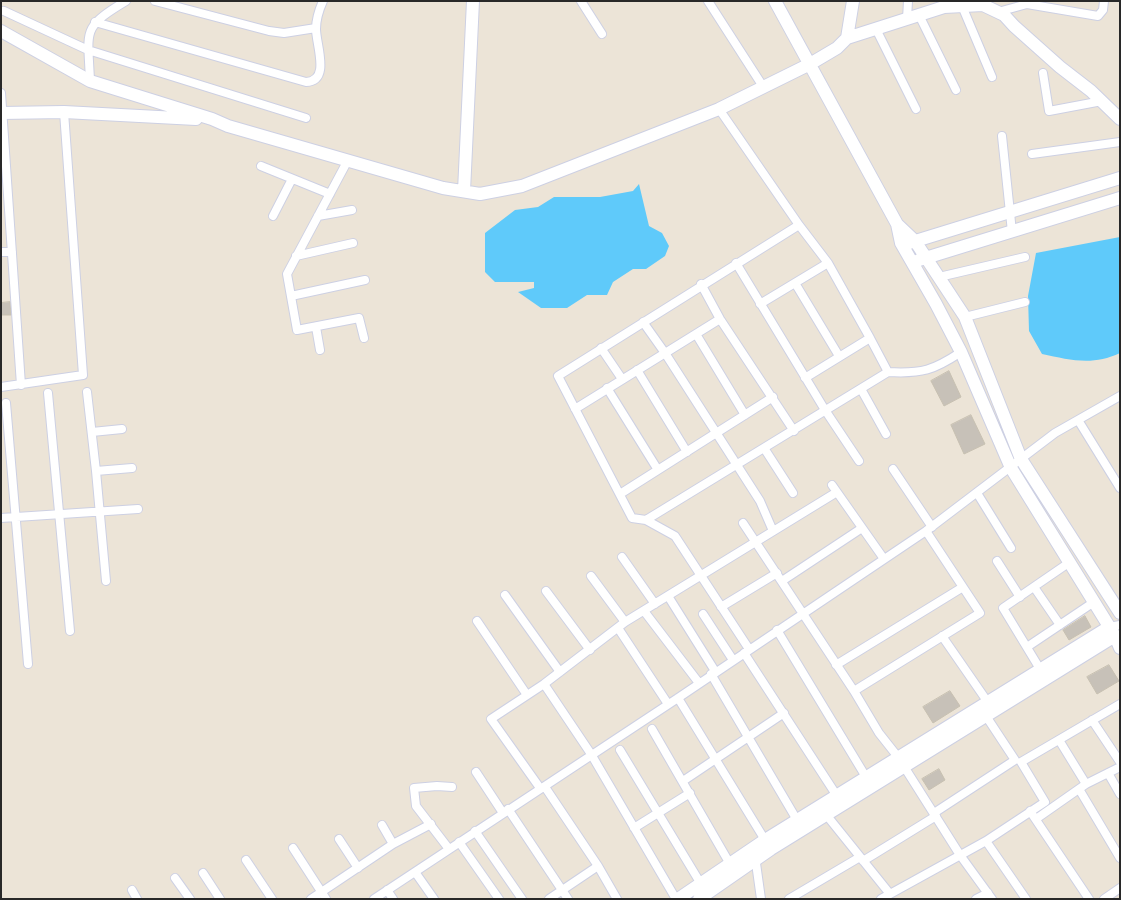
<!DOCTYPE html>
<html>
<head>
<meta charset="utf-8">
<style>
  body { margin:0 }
  #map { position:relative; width:1121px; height:900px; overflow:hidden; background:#ece4d7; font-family:Barlow,sans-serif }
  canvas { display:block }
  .frame { position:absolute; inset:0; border:2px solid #282828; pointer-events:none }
</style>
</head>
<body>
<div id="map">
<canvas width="1121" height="900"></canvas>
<div class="frame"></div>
</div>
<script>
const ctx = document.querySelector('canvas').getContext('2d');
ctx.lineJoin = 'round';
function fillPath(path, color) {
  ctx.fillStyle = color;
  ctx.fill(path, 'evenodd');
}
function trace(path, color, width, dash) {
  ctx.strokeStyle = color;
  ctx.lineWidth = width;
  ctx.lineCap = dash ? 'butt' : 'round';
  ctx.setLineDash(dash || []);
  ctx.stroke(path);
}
const water = new Path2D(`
  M639 184 649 226 662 233 669 246 665 256 646 269H633L613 282 607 295H587L567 308H541L518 292 534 288V282H495L485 272V233L515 210 538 207 554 197H600L633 191Z
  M1120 237V353C1093 366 1070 360 1042 354L1029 331 1028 296 1036 253Z`);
const building = new Path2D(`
  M10 302 11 315H1V303Z
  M949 371 961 397 944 406 931 381Z
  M971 415 985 444 964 454 951 425Z
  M1085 616 1091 627 1069 640 1063 630Z
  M1109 665 1119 681 1097 694 1087 677Z
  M950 691 960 706 933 723 923 707Z
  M939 769 945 780 929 790 922 779Z`);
const street = new Path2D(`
  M155 1 269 31 284 33 316 28
  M581 1 602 34
  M708 1 764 88
  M962 6 992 77
  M4 11 88 50 306 118
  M998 12 1027 4 1098 16 1103 10 1104 1
  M919 15 956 90
  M907 19 908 1
  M95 22 306 82C331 81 316 45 316 29 316 19 319 10 323 1
  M876 29 916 109
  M1043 73 1049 111 1102 101
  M90 81C88 30 81 28 126 1
  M1 93 21 385
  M719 109 799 225 558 376 632 518 646 520 888 372C922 374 934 370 961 352
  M1002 136 1012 232
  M1032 154 1120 142
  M348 160 287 274 297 330 359 318 364 338
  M261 166 330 194
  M273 216 292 179
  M318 216 352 210
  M799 225 828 263 870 338
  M1 252H12
  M296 256 353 243
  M736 263 825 410 859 461
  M939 277 1025 257
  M795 283 839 356
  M701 284 720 319 794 431
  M291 296 365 280
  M760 304 828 263
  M965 317 1025 302
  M643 322 665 353 760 501 773 531
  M316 327 320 350
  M696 334 745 415
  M601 348 622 379
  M637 370 687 452
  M805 378 870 338 888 372
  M1 387 83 375 64 112
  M607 388 658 470
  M861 389 886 434
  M87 392 96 471 106 581
  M48 393 70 631
  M6 403 28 664
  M575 409 720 319
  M1078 420 1120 488
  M92 432 122 429
  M764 448 793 493
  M893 469 932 527
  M96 471 132 468
  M832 485 884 559
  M977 493 1011 548
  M620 494 773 397
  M1 518 138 509
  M646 520 675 536 749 649
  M743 523 854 691 879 733 898 757 960 855 992 899
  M622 557 655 604
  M997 561 1020 597
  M591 576 625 622
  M782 581 862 528
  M1034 587 1060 625
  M546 591 590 650
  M505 595 560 672
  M668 596 715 671
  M721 607 777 573
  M644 611 699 683
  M703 614 733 660
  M477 621 527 695
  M1109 627 1120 625
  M618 628 668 704
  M777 630 866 777
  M942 636 987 701
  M1027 647 1094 602
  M744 653 837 796
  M836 665 963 587
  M1040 669 1003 608 1070 562
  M711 674 797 820
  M544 684 591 754 676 899
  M854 691 980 613 926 531
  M678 698 765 840
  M1092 720 1120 762
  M652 729 730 864
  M1059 740 1086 784
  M620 750 701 884
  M476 772 503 813
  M1108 773 1120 794
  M683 781 784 713
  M545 787 598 866 617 899
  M540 788 491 719 544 684 625 622 837 492
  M1079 789 1120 858
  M508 809 568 899
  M1030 811 1089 899
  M824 812 890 894
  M934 813 1015 760 984 713
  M1036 819 1086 784 1120 767
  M382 825 393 844
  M634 828 690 793
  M475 831 522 899
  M339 839 358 868
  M986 841 1026 899
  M459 842 499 899
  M293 848 326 899
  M449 849 416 806 414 788 437 786 452 787
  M755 856 761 899
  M246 860 272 899
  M863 861 936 816
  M415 872 434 899
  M203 873 220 899
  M175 878 190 899
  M132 890 137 899
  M387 890 393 899
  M311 899 393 844 431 824
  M374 899 678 698 926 531 1055 433 1120 396
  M549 899 598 866
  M789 899 860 857
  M881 899 986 841 1045 802 1021 762 1120 704
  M976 899 988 893
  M1104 899 1120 888`);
const secondary = new Path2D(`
  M775 1 897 224 901 243 936 304 961 352 1011 468 1115 636 1120 648
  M1 31 90 81 212 119 228 126 443 188 480 194 522 186 719 109 810 64 837 48 847 38 853 1
  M847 38 944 7 983 5 1004 15 1014 26 1060 67 1091 91 1120 119
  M1 113 64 112 196 119
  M464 191 473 1
  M897 224 915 241 965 317 1021 459 1120 613
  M909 243 1120 178
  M919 260 1120 198
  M678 899 765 840 1109 627
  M699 899 771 849 1115 636`);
fillPath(water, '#5fcafa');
fillPath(building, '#c7c1b8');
trace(building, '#c7c0b1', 1);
trace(street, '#cdd0e3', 10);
trace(secondary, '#cdd0e3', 14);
trace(street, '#fff', 8);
trace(secondary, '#fff', 12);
</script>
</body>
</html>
